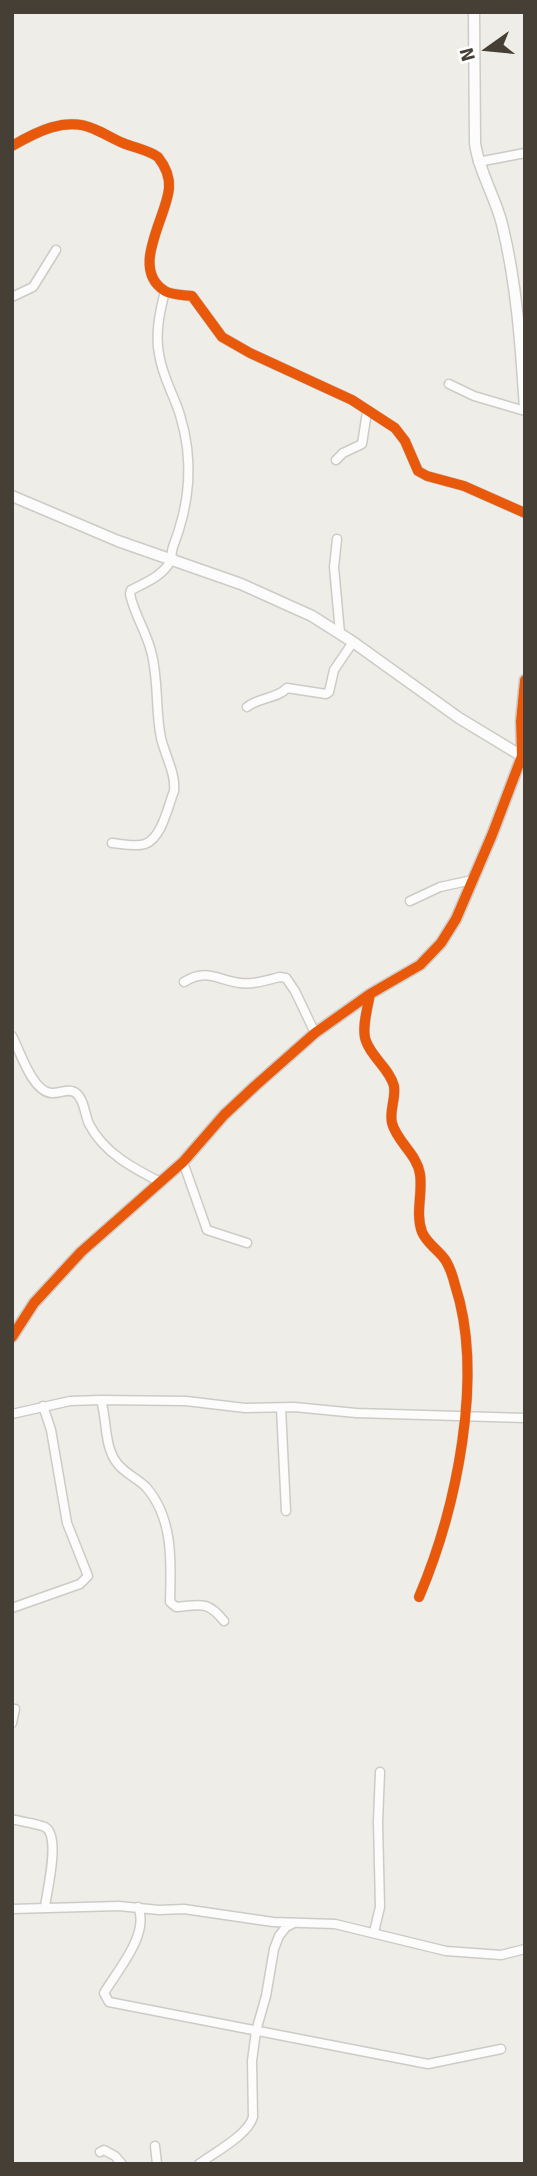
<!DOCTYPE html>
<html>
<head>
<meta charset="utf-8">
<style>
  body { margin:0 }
  #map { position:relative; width:537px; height:2176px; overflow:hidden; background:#efede8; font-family:Signika,sans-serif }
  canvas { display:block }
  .frame { position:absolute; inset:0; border:14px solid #453f35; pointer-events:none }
  .north { position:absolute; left:453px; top:14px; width:70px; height:70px; -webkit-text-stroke:5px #fff; paint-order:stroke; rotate:255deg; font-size:19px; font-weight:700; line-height:28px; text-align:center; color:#453f35 }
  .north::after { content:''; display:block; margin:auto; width:24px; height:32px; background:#453f35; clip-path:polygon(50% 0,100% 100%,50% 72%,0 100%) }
</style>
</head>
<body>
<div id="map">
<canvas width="537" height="2176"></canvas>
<div class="frame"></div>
<div class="north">N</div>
</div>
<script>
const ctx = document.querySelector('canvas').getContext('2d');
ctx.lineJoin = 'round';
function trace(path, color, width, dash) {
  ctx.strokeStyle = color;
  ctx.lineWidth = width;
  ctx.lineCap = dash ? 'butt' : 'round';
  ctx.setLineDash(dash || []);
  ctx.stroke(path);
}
const minor = new Path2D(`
  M12 146C36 132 66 116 94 129 104 133 113 139 123 143 135 148 148 150 158 157 165 166 170 177 169 188 167 217 129 269 165 291 172 295 184 295 192 296L222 337 250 353 352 400 395 428 405 441 418 471 427 476 464 486 525 513
  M478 162 525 153
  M12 297 33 287 56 250
  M449 384 474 396 525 411
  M336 460 343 453 362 444 367 412
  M337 539 334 567 340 633
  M247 707C259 697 277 699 287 688L326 694 329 692 334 670 353 642
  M112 843C122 844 136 847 145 844 162 838 168 806 174 791 176 774 165 755 161 738 155 709 159 680 151 651 146 631 134 614 130 594L131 590C145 583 162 576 170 562 172 558 171 552 173 547 190 503 194 461 180 415 174 395 162 376 159 354 155 333 160 311 165 291
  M410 901 440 887 472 880
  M184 982C207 968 217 980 240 983 253 985 267 980 280 977L286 978 295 991 315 1033
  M370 994C368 1007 361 1029 366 1041 372 1058 389 1068 394 1086 396 1099 389 1111 392 1123 397 1142 417 1154 420 1174 423 1193 415 1213 422 1232 427 1244 439 1250 446 1261 450 1268 453 1277 455 1285 485 1376 456 1510 419 1597
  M12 1036C20 1051 32 1091 51 1093 59 1094 70 1087 77 1094 84 1100 85 1115 89 1124 104 1153 133 1168 160 1182
  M183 1162 207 1230 247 1243
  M101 1400C107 1419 104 1447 117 1463 124 1473 137 1478 146 1487 174 1519 171 1563 170 1602L176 1607C200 1605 207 1600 224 1621
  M281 1408 286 1511
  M12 1414 70 1401 101 1400 186 1401 245 1408 294 1407 356 1413 525 1418
  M12 1608 80 1584 88 1576 67 1523 51 1430 43 1406
  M12 1723 15 1709
  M12 1819C22 1822 35 1823 45 1827 61 1836 47 1890 45 1907
  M138 1907C150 1934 117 1971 104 1993L109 2002 428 2064 501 2049
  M12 1909 119 1906 159 1910 184 1909 273 1922 335 1924 446 1951 501 1955 525 1949
  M374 1932 380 1907 378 1822 380 1772
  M155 2146 157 2164
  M100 2152 104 2150 115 2156 122 2164
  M199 2164C215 2152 248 2135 253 2117L252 2061 256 2031 266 1996 274 1949 279 1936 286 1927 294 1923`);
const tertiary = new Path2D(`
  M474 12 475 143C479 172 495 196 502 224 517 285 521 347 525 409
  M12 496 118 541 241 584 312 616 353 642 459 718 525 758
  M12 1337 34 1303 81 1252 183 1162 224 1115 255 1086 315 1033 370 994 420 965 441 943 456 919 492 835 522 756 521 721 525 680`);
const cycleway = new Path2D(`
  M12 146C36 132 66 116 94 129 104 133 113 139 123 143 135 148 148 150 158 157 165 166 170 177 169 188 167 217 129 269 165 291 172 295 184 295 192 296L222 337 250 353 352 400 395 428 405 441 418 471 427 476 464 486 525 513
  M370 994C368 1007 361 1029 366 1041 372 1058 389 1068 394 1086 396 1099 389 1111 392 1123 397 1142 417 1154 420 1174 423 1193 415 1213 422 1232 427 1244 439 1250 446 1261 450 1268 453 1277 455 1285 485 1376 456 1510 419 1597
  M12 1337 34 1303 81 1252 183 1162 224 1115 255 1086 315 1033 370 994 420 965 441 943 456 919 492 835 522 756 521 721 525 680`);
trace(minor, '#cdcbc6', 11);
trace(tertiary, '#cdcbc6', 13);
trace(minor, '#fdfcfc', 8);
trace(tertiary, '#fdfcfc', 10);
trace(cycleway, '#e8590c', 10);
</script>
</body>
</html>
